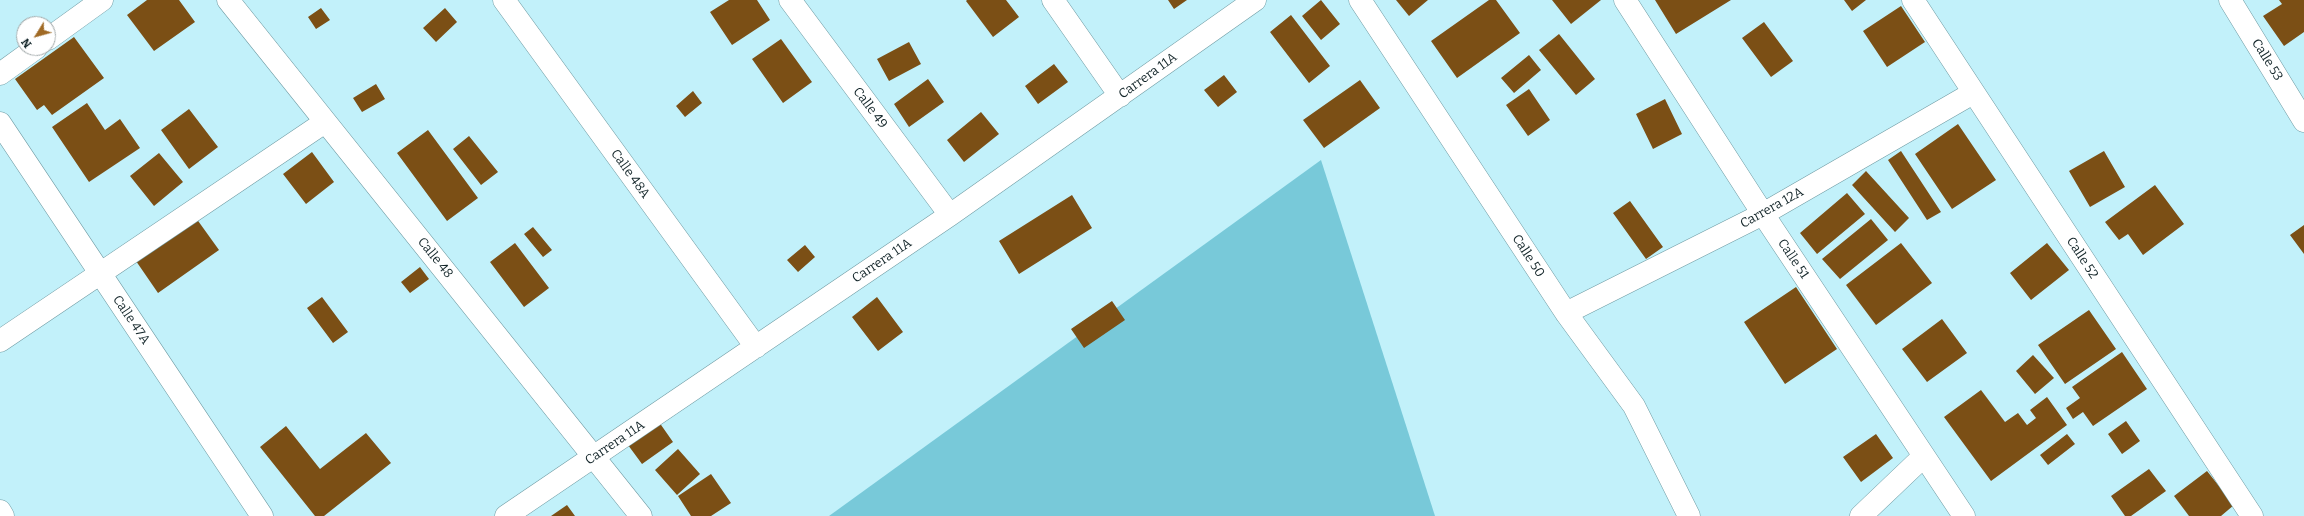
<!DOCTYPE html>
<html>
<head>
<meta charset="utf-8">
<style>
  body { margin:0 }
  #map { position:relative; width:2304px; height:516px; overflow:hidden; background:#c2f1fa; font-family:Bitter,serif }
  canvas { display:block }
  .north { position:absolute; left:16px; top:16px; width:40px; height:40px; box-sizing:border-box; background:#fff; border:1px solid #a1a8a9; border-radius:50%; rotate:233deg; font-size:11px; font-weight:700; line-height:16px; text-align:center; color:#132529 }
  .north::after { content:''; display:block; margin:auto; width:14px; height:18px; background:#a06a25; clip-path:polygon(50% 0,100% 100%,50% 72%,0 100%) }
</style>
</head>
<body>
<div id="map">
<canvas width="2304" height="516"></canvas>
<div class="north">N</div>
</div>
<script>
const ctx = document.querySelector('canvas').getContext('2d');
ctx.lineJoin = 'round';
function fillPath(path, color) {
  ctx.fillStyle = color;
  ctx.fill(path, 'evenodd');
}
function trace(path, color, width, dash) {
  ctx.strokeStyle = color;
  ctx.lineWidth = width;
  ctx.lineCap = dash ? 'butt' : 'round';
  ctx.setLineDash(dash || []);
  ctx.stroke(path);
}
function write(font, color, halo, rows, align = 'center') {
  ctx.font = font + ' Bitter,serif';
  ctx.lineWidth = 4;
  ctx.setLineDash([]);
  ctx.textBaseline = 'middle';
  ctx.strokeStyle = halo;
  ctx.fillStyle = color;
  for (const [text, x, y, turn = 0] of rows) {
    ctx.save();
    ctx.translate(x, y);
    ctx.rotate((+turn || 0) * Math.PI / 180);
    ctx.textAlign = isNaN(turn) ? turn : align;
    if (halo) ctx.strokeText(text, 0, 0);
    ctx.fillText(text, 0, 0);
    ctx.restore();
  }
}
const green = new Path2D(`
  M1321 160 1435 516H829Z`);
const building = new Path2D(`
  M147 0H179L195 22 154 51 127 15Z
  M729 0H757L770 20 732 45 710 12Z
  M967 0H1006L1019 17 993 37 966 1Z
  M1168 0H1187L1174 9Z
  M1321 0 1340 24 1321 40 1302 16Z
  M1396 0H1428L1409 16Z
  M1489 0H1496L1520 33 1457 78 1431 41Z
  M1552 0H1601L1571 24Z
  M1655 0H1731L1676 34Z
  M1844 0H1866L1852 11Z
  M2279 0H2304V32L2284 46 2263 16 2282 4Z
  M1901 6 1925 42 1887 67 1863 31Z
  M321 8 330 20 316 29 308 17Z
  M445 8 457 22 436 42 423 28Z
  M1291 15 1330 66 1309 83 1270 32Z
  M1764 22 1793 61 1771 77 1742 38Z
  M1559 34 1595 79 1576 95 1539 50Z
  M74 37 104 78 52 115 44 105 37 110 15 79Z
  M781 39 812 82 783 103 752 59Z
  M909 42 921 64 889 81 877 59Z
  M1529 55 1541 70 1514 93 1501 78Z
  M1054 64 1068 82 1038 104 1025 86Z
  M1224 75 1237 92 1218 107 1204 90Z
  M928 79 944 102 909 127 894 104Z
  M1360 80 1380 108 1324 148 1303 120Z
  M376 84 385 99 362 112 353 98Z
  M1529 89 1550 120 1528 136 1506 105Z
  M693 91 702 103 685 117 676 106Z
  M1665 99 1682 134 1653 149 1636 114Z
  M87 103 105 130 120 119 140 148 89 182 52 127Z
  M189 109 218 147 189 169 161 130Z
  M981 112 999 134 964 162 947 140Z
  M1958 124 1996 180 1952 209 1915 154Z
  M428 130 478 198 447 221 397 153Z
  M469 136 498 172 481 185 453 149Z
  M1901 151 1941 212 1927 220 1888 160Z
  M2104 151 2125 187 2090 207 2069 171Z
  M312 152 334 182 306 204 283 174Z
  M159 153 183 182 154 206 130 176Z
  M1866 171 1909 218 1895 232 1852 185Z
  M2155 185 2184 224 2143 255 2128 234 2119 240 2105 222Z
  M1847 193 1865 214 1817 254 1800 233Z
  M1072 195 1092 228 1019 274 999 241Z
  M1630 201 1663 247 1646 259 1613 213Z
  M196 218 219 250 158 293 136 261Z
  M1871 219 1888 240 1840 279 1822 259Z
  M2304 225V254L2290 235Z
  M533 227 552 250 543 257 524 234Z
  M515 243 549 288 524 307 490 262Z
  M1901 243 1932 283 1876 325 1846 285Z
  M2047 243 2069 270 2031 300 2010 273Z
  M805 245 815 257 798 272 787 260Z
  M420 267 429 279 410 293 401 282Z
  M1796 287 1837 349 1785 384 1744 322Z
  M322 297 348 332 333 343 307 308Z
  M877 297 903 332 878 351 852 317Z
  M1112 301 1125 320 1084 348 1071 329Z
  M2089 310 2116 349 2065 384 2038 345Z
  M1942 319 1967 353 1927 382 1902 349Z
  M2122 352 2147 389 2093 426 2083 412 2073 419 2066 408 2080 398 2072 387Z
  M2033 355 2054 378 2035 394 2016 371Z
  M1981 390 2005 422 2018 413 2027 425 2036 418 2030 410 2047 397 2067 425 1991 481 1944 417Z
  M2126 421 2140 441 2122 454 2108 434Z
  M659 422 673 442 642 464 628 445Z
  M286 426 320 469 366 433 391 463 324 516H315L260 447Z
  M1876 434 1893 458 1861 482 1843 457Z
  M2067 434 2075 444 2048 465 2040 455Z
  M678 449 700 474 677 495 655 470Z
  M2149 469 2166 491 2131 516H2125L2111 496Z
  M2207 471 2234 505 2221 516H2189L2174 496Z
  M711 474 731 503 711 516H691L678 496Z
  M567 505 575 516H551Z`);
const minor = new Path2D(`
  M228 0 641 516
  M504 0 756 347
  M790 0 950 215
  M1053 0 1120 96
  M1360 0 1566 313 1634 406 1689 516
  M1625 0 1763 214 1964 516
  M1913 0 2252 516
  M2230 0 2304 121
  M48 39 102 0
  M0 74 36 48
  M0 123 262 516
  M1566 313 1763 214 1973 93
  M0 341 325 122
  M0 511 3 516
  M506 516 950 215 1255 0
  M1861 516 1924 456`);
const streetNames = [
  ["Calle 53",2267,60,58],
  ["Carrera 11A",1148,76,-36],
  ["Calle 49",870,108,53],
  ["Calle 48A",630,174,54],
  ["Carrera 12A",1772,208,-29],
  ["Calle 50",1528,256,57],
  ["Calle 48",435,258,51],
  ["Calle 52",2082,258,57],
  ["Calle 51",1793,259,56],
  ["Carrera 11A",882,261,-34],
  ["Calle 47A",131,320,56],
  ["Carrera 11A",615,443,-34]
];
fillPath(green, '#78c9d9');
fillPath(building, '#7b4f15');
trace(minor, '#6f9ba3', 23);
trace(minor, '#fff', 22);
write('13px', '#132529', '#fff', streetNames);
</script>
</body>
</html>
